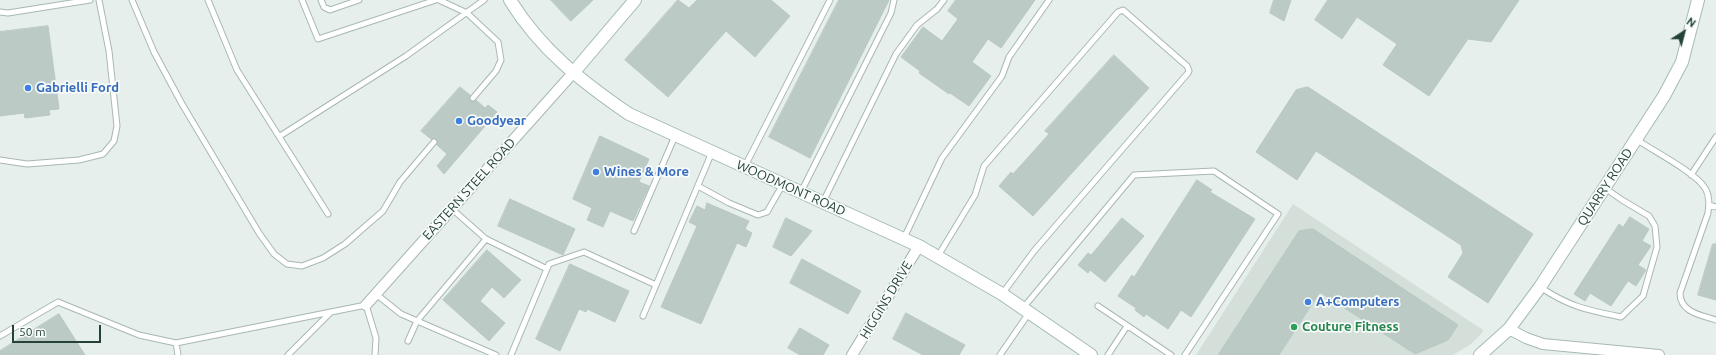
<!DOCTYPE html>
<html>
<head>
<meta charset="utf-8">
<style>
  body { margin:0 }
  #map { position:relative; width:1716px; height:355px; overflow:hidden; background:#e6efeb; font-family:Ubuntu,sans-serif }
  canvas { display:block }
  .north { position:absolute; left:1664px; top:12px; width:40px; height:40px; -webkit-text-stroke:3px #f7fbf9; paint-order:stroke; rotate:36deg; font-size:11px; font-weight:700; line-height:16px; text-align:center; color:#24423a }
  .north::after { content:''; display:block; margin:auto; width:14px; height:18px; background:#24423a; clip-path:polygon(50% 0,100% 100%,50% 72%,0 100%) }
  .scale { position:absolute; left:12px; top:325px; width:89px; height:18px; box-sizing:border-box; border:2px solid #24423a; border-top:0; padding-left:5px; font-size:12px; line-height:14px; white-space:nowrap; color:#24423a; -webkit-text-stroke:3px #f7fbf9; paint-order:stroke }
</style>
</head>
<body>
<div id="map">
<canvas width="1716" height="355"></canvas>
<div class="north">N</div>
<div class="scale">50 m</div>
</div>
<script>
const ctx = document.querySelector('canvas').getContext('2d');
ctx.lineJoin = 'round';
function fillPath(path, color) {
  ctx.fillStyle = color;
  ctx.fill(path, 'evenodd');
}
function trace(path, color, width, dash) {
  ctx.strokeStyle = color;
  ctx.lineWidth = width;
  ctx.lineCap = dash ? 'butt' : 'round';
  ctx.setLineDash(dash || []);
  ctx.stroke(path);
}
function write(font, color, halo, rows, align = 'center') {
  ctx.font = font + ' Ubuntu,sans-serif';
  ctx.lineWidth = 3.5;
  ctx.setLineDash([]);
  ctx.textBaseline = 'middle';
  ctx.strokeStyle = halo;
  ctx.fillStyle = color;
  for (const [text, x, y, turn = 0] of rows) {
    ctx.save();
    ctx.translate(x, y);
    ctx.rotate((+turn || 0) * Math.PI / 180);
    ctx.textAlign = isNaN(turn) ? turn : align;
    if (halo) ctx.strokeText(text, 0, 0);
    ctx.fillText(text, 0, 0);
    ctx.restore();
  }
}
const built = new Path2D(`
  M1293 204 1483 330V332L1471 344 1453 355H1196Z`);
const building = new Path2D(`
  M551 0H593L571 21Z
  M678 0 689 8 697 0H771L790 16 755 57 726 31 668 97 625 60Z
  M839 0H889L810 158 769 137Z
  M956 0H1035L1001 48 988 39 972 62 991 76 969 106 950 93 949 94 919 73 920 71 901 57 923 27 942 41 958 19 948 11Z
  M1274 0H1291L1284 21 1270 13Z
  M1328 0H1519L1491 42 1468 39 1429 96 1383 65 1397 44 1357 17 1342 39 1315 20Z
  M48 26 59 109 49 110 50 115 25 118 24 113 0 116V32Z
  M1114 55 1149 88 1033 216 999 186 1011 172 1013 174 1049 134 1045 131Z
  M460 87 470 95 471 101 476 100 485 108 488 105 497 112 444 174 437 166 447 154 437 145V139H431L421 131Z
  M1308 87 1533 234 1488 303 1448 277 1463 253 1461 245 1393 201 1316 151 1297 180 1256 152 1296 90Z
  M600 136 649 159 639 182 649 186 633 221 610 211 603 227 587 220 592 208 573 199Z
  M1197 180 1212 190 1210 192 1255 219 1191 317 1181 310 1168 329 1146 314 1144 317 1135 310 1136 308 1118 296 1132 275 1134 277Z
  M510 199 575 229 563 255 498 226Z
  M707 203 749 221 745 229 752 233 746 247 737 243 701 324 661 307 697 226 689 222 697 206 705 210Z
  M1630 217 1649 229 1642 241 1651 246 1638 265 1646 270 1636 286 1628 281 1611 306 1590 293 1585 301 1574 294 1619 224 1623 227Z
  M786 218 812 231 791 256 773 247Z
  M1122 218 1144 236 1105 282 1090 270 1088 273 1078 265 1088 253 1091 255Z
  M1313 229 1458 325 1448 340 1415 354 1320 292 1279 355H1218L1299 231Z
  M1713 244H1716V300L1698 295Z
  M487 250 521 280 504 298 492 287 480 301 505 323 489 341 443 300Z
  M802 259 861 291 848 314 790 283Z
  M570 264 629 291 615 322 587 309 586 312 579 309 560 351 536 339Z
  M906 313 965 345 959 355H923L893 339Z
  M59 314 85 355H0V351Z
  M800 328 829 345 823 355H800L788 348Z`);
const lane = new Path2D(`
  M132 0 154 52 182 104 259 233 274 254 287 264 302 266 323 258 345 244 383 211 400 182 434 142
  M208 0 237 70 328 214
  M302 0 318 39 436 0
  M321 0 324 7 330 10 359 0
  M439 0 467 13 498 42 501 60 496 71 473 98
  M0 12 8 13 90 0
  M280 136 406 56 484 0
  M1636 139C1653 151 1695 172 1705 188 1710 196 1709 205 1708 213L1680 293C1680 312 1700 315 1716 320
  M0 160 27 164 79 160 103 154 114 141 117 126 109 51 99 0
  M745 166 830 0
  M1691 175 1716 137
  M698 186 729 203 758 215 767 212 783 184
  M801 192 891 13 894 0
  M823 202 896 54 917 25 937 9 944 0
  M1709 205 1716 207
  M452 209 486 239 547 269
  M634 231 675 136
  M904 238 942 158 1002 76 1009 57 1049 0
  M938 256 975 195 984 166 1118 12 1123 10 1187 66 1189 71 1188 73 1034 251 1002 294
  M1540 287C1570 307 1587 310 1621 317L1643 296 1657 247 1655 226 1649 216 1622 200 1605 188
  M376 294 401 314 496 355
  M1098 306 1171 355
  M1023 308 1134 175 1214 171 1278 214 1185 355
  M643 316 712 152
  M0 336 58 302 139 335 176 343 366 305 376 338 375 355
  M408 341 417 321 486 239
  M176 343 178 355
  M288 355 331 312
  M511 355 549 264 584 252 656 285
  M1000 355 1029 313
  M1108 355 1127 326`);
const street = new Path2D(`
  M366 305 573 73
  M1509 329 1526 338 1543 344 1659 355
  M852 355 919 246`);
const secondary = new Path2D(`
  M510 0C540 49 582 82 629 114L919 246 1002 294 1091 355
  M573 73 635 0
  M1480 355 1509 329 1540 287 1664 96 1682 62 1698 0`);
const markers = [
  [28,88,4,"#3f7fe0"],
  [459,121,4,"#3f7fe0"],
  [596,172,4,"#3f7fe0"],
  [1308,302,4,"#3f7fe0"],
  [1294,327,4,"#2e9e5b"]
];
const shopNames = [
  ["Gabrielli Ford",36,88],
  ["Goodyear",467,121],
  ["Wines & More",604,172],
  ["A+Computers",1316,302]
];
const streetNames = [
  ["QUARRY ROAD",1605,187,-57],
  ["WOODMONT ROAD",791,188,24],
  ["EASTERN STEEL ROAD",469,189,-48],
  ["HIGGINS DRIVE",886,300,-59]
];
const leisureNames = [
  ["Couture Fitness",1302,327]
];
fillPath(built, '#d4dfda');
fillPath(building, '#bbcac4');
trace(building, '#b8c9c2', 1);
trace(lane, '#a8b8b2', 7);
trace(street, '#a8b8b2', 12);
trace(secondary, '#a4bbb3', 14);
trace(lane, '#fff', 5);
trace(street, '#fff', 10);
trace(secondary, '#fff', 12);
for (const [x, y, r, color] of markers) {
  const dot = new Path2D();
  dot.arc(x, y, r, 0, 2 * Math.PI);
  ctx.fillStyle = color;
  ctx.fill(dot);
  trace(dot, '#f7fbf9', 1.5);
}
write('bold 13px', '#366cbe', '#f7fbf9', shopNames, 'left');
write('13px', '#24423a', '#f7fbf9', streetNames);
write('bold 13px', '#27864d', '#f7fbf9', leisureNames, 'left');
</script>
</body>
</html>
